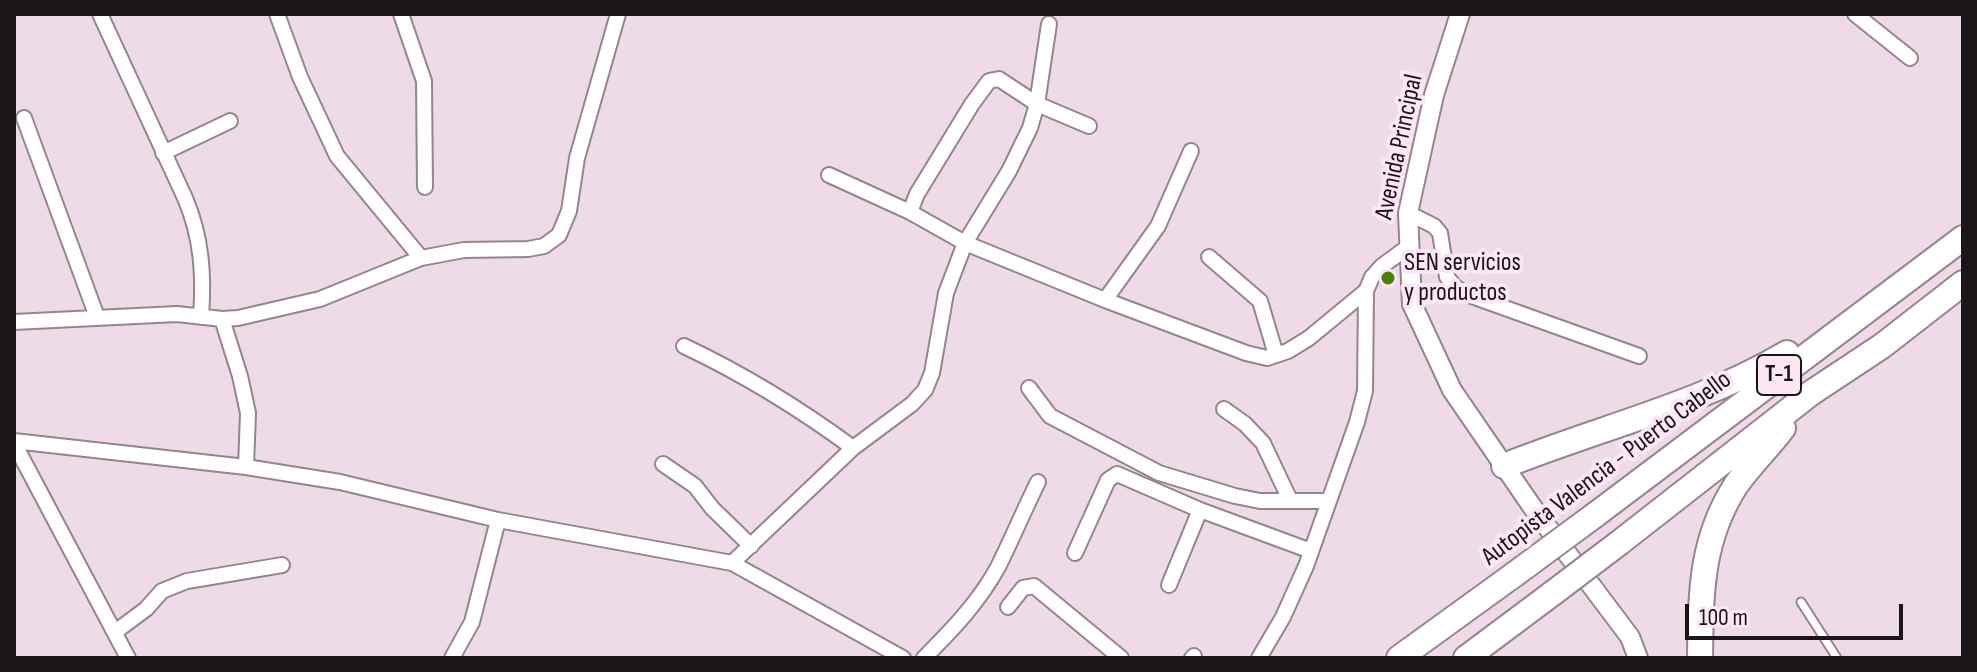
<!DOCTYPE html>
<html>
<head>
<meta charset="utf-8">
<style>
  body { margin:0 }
  #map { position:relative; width:1977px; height:672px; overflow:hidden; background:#efdbe8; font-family:"Sofia Sans Condensed",sans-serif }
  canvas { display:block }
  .frame { position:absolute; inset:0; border:16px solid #1b1419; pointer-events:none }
  .scale { position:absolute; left:1685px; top:604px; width:218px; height:36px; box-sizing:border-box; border:4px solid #1b1419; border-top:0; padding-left:10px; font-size:24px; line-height:28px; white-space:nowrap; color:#1b1419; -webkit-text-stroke:6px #fce8f5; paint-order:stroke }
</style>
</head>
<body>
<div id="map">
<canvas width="1977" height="672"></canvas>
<div class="frame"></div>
<div class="scale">100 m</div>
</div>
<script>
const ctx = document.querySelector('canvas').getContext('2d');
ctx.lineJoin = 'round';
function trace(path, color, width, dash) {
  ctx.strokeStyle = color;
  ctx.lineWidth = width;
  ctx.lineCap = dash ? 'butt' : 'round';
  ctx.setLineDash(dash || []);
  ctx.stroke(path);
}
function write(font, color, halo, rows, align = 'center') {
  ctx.font = font + ' "Sofia Sans Condensed",sans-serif';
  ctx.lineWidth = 8;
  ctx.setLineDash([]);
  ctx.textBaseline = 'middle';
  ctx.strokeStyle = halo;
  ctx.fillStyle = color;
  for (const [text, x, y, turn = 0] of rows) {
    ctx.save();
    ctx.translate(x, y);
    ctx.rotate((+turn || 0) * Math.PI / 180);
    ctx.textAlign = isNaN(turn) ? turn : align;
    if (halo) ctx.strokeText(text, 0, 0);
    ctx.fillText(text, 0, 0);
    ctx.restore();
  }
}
const lane = new Path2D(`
  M1801 602 1837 658`);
const street = new Path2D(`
  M100 14 185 198C202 238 204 275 201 317
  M277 14 300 77 337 156 421 258
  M401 14 424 81 425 187
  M1855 14 1910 58
  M1049 24 1037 104 1089 126
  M24 118 97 317
  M163 153 230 121
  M829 175 910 212 965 243 1105 300 1246 353 1267 358 1288 351 1309 338 1366 291 1372 277 1382 266 1408 247
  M1408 213 1434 226 1440 233 1447 277 1455 287 1466 294 1639 356
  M1209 257 1260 301 1276 355
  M1105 300 1158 226 1191 151
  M222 319 240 376 248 413 246 467
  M14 322 177 314 222 319 238 318 320 299 421 258 464 250 528 249 544 246 559 235 569 211 577 158 618 14
  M684 346C745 375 799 408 853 448
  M1029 388 1050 416 1159 473 1235 496 1260 501H1328
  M1224 409 1245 424 1263 443 1290 500
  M14 441 246 467 340 482 498 520 732 563 903 658
  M14 443 128 658
  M663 464 695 486 712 508 751 546
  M1075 553 1108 480 1117 474 1200 510 1311 551
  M732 563 853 448 912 404 925 390 932 373 946 293 965 243 1009 171 1030 128 1037 104 999 79 989 81 972 104 917 194 910 212
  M1169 585 1200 510
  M1008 607 1023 588 1034 586 1121 658
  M115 632 146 609 162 591 187 581 282 565
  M452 658 472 622 498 520
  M924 658C952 630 979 602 998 567 1012 539 1024 510 1038 482
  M1192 658 1194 656
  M1259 658 1283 617 1306 566 1357 422 1365 391 1366 291`);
const secondary = new Path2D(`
  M1460 14 1434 95 1408 213 1412 304 1452 390 1533 508 1630 637 1638 658`);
const highway = new Path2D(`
  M1504 466C1598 428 1699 405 1787 353
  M1595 515 1963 238
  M1619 543 1811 393 1882 346 1963 283
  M1399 658 1515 574
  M1466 658 1553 593
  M1700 658C1701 595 1700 541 1736 485 1750 465 1768 448 1783 428`);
const highwayBridge = new Path2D(`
  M1515 574 1595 515
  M1553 593 1619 543`);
const markers = [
  [1388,278,8,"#4c7d09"]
];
const shields = [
  [1779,375,44]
];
const shieldNames = [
  ["T-1",1779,375]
];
const streetNames = [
  ["Avenida Principal",1400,147,-78],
  ["Autopista Valencia - Puerto Cabello",1607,469,-37]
];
const poiNames = [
  ["SEN servicios",1404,263],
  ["y productos",1404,293]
];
trace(lane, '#968490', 11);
trace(street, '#968490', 18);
trace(secondary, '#968490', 22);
trace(highway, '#968490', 28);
trace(lane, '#fff', 7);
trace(street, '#fff', 14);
trace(secondary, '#fff', 18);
trace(highway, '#fff', 24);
trace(highwayBridge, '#968490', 28, []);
trace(highwayBridge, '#fff', 24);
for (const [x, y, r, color] of markers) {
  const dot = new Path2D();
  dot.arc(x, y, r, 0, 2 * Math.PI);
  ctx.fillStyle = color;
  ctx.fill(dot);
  trace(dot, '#fce8f5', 3);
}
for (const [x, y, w] of shields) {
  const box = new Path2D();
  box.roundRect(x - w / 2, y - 20, w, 40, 6);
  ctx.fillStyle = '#fce8f5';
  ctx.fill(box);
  trace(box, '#1b1419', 2);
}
write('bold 24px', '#1b1419', null, shieldNames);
write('26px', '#1b1419', '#fce8f5', streetNames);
write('26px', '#1b1419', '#fce8f5', poiNames, 'left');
</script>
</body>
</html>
